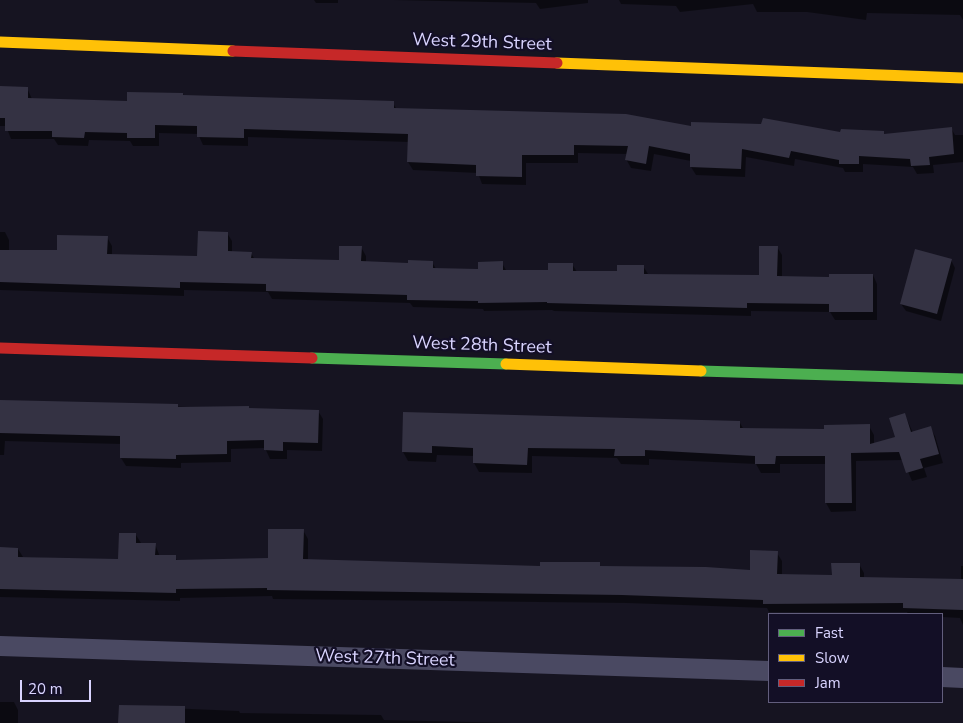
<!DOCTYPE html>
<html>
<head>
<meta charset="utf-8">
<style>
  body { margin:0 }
  #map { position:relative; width:963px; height:723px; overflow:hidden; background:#161421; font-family:"Nunito Sans",sans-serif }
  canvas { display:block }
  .legend { position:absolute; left:768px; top:613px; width:175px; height:90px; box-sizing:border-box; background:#130f26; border:1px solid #625e7d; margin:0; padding:6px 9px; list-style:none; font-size:15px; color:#d9d4ff }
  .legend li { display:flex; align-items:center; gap:10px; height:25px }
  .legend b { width:25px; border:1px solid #625e7d }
  .scale { position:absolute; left:20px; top:680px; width:71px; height:22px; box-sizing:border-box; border:2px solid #d9d4ff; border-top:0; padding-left:6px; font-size:15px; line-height:18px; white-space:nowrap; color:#d9d4ff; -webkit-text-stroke:4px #130f26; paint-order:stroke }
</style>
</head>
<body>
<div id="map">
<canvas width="963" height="723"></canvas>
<ul class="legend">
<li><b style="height:6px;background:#4caf50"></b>Fast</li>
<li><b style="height:6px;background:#ffc107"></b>Slow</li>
<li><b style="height:6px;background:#c62828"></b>Jam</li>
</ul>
<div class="scale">20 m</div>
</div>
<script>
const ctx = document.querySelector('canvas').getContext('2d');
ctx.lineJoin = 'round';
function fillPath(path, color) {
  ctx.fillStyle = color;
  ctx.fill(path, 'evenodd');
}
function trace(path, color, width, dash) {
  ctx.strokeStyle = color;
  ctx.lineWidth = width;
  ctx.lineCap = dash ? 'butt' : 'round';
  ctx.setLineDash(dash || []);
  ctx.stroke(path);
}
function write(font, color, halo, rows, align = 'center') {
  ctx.font = font + ' "Nunito Sans",sans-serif';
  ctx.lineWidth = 4.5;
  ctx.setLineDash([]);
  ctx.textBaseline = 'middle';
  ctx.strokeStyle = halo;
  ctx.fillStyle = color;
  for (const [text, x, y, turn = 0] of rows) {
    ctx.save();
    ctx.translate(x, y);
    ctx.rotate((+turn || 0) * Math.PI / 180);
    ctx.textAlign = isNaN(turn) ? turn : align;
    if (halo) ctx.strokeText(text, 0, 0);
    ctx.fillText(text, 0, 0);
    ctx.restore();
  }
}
const shadow = new Path2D(`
  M314 0H338V3H316Z
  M393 0H588V3L540 9 536 3Z
  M619 0H963V20L960 15 867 13 866 20 807 12H757L753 4 680 12 676 6 621 4Z
  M0 87 27 88 32 99 128 102 183 94 184 96 393 103 397 110 692 127 842 134 883 132 885 135 951 128 955 135H963V162L933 165 934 173 917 174 913 167 863 164V172H845L843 168 795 159 794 166 746 157 745 177 696 175 691 167V161L654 154 651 171 631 168 626 159 627 154 578 153V163H526V185L482 184 478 173 413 170 408 162 409 142 248 137V146L203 145 198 134 159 133V146H133L130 141 89 140 88 146 58 145 54 139H11L6 126H0Z
  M0 232H5L9 240V252H58L107 237 112 246V255L198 258 227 233 232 241V252L251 253 255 260 340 261 361 247 366 256V262L409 264 432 262 436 269 479 271 502 263 507 272 549 271 572 264 577 272 618 273 643 266 648 274 760 277 777 247 782 255V278L830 279 873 275 877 284V320H835L830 312 751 311V316L554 311 552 310 484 311 483 309 413 307 410 303 272 299 268 292 184 290V296L0 290Z
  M951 260 955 268 941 321 906 311 901 304Z
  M0 401 318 411 323 419 322 451 287 450V459H270L265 448 231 449V462L181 463V468L126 466 121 458V444L5 441 4 455H0Z
  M404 413 740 423 744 430H826L869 426 874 435V444L896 438 905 415 913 433 930 428 935 436 943 463 924 468 927 477 912 481 903 460 856 461V511L831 512 826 503V464H780V473H761L756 464 649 459V465L621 464 617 458 532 456V473L479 472 474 463V456L437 455 436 462 408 461 403 452Z
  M303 530 308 539V561L542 567 599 564 601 567 751 572 777 553 782 561V575L833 577 859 564 864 573V578L961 580V566H963V625L960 618 942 617V614H908L907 612H769L767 608 627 603 273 599 272 596 180 598V601L0 597V549H18L23 557 119 561 136 535 141 543 155 544 160 557H175L178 562 269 560Z
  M0 702H14L18 710V723H0Z
  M120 706 239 711 240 713 381 715 384 720 512 723H119Z`);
const building = new Path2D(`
  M0 86 28 87V98L127 101V92L183 93V95L394 101V108L626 114 691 126V122L761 124 763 118 840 132 841 129 884 131V134L952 127 954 154 929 157 930 165 911 166 910 159 859 156V164H839V160L791 151 789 158 742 149 741 169 690 167V154L649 146 646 164 625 160 628 146 574 145V155H522V177L476 176V165L407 162 408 134 244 129V138L197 137V126L155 125V138H127V133L85 132 84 138 52 137V131H5V118H0Z
  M198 231 228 232V251L252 252 251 258 339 260V246H362L361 261 408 263V260L433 261V268L478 269V262L503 261V270H548V263H573V271H617V265H644V274L759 275V246H778L777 276 829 277V274H873V312H829V304L747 303V308L547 303V302L478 303V301L407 300V295L266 291V284L180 282V288L0 282V250H57V235L108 236 107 254 197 256Z
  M915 249 952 259 937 314 900 304Z
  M0 400 178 404V407L249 406V408L319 410 318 443 283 442V451L264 450V440L227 441V454L176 455V459L120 458V436L0 433Z
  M403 412 740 421V428L824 429V425L870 424V444L895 437 889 418 905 413 911 432 931 426 939 454 920 459 923 468 906 473 899 452 851 453 852 503H825V456H776L775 464H755V456L645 450V456H614L615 449 528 448 527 465 473 463V448L432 446V453L402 452Z
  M268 529H304L303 559 540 566V562H600V566L706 567 750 570V550L778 551 777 574 832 575 831 563H860V577L963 579V610L903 608V603L763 604V600L622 595 267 590V588L176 589V593L0 589V547L18 548V557L118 559 119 533H136V543H156L155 555H176V560L268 558Z
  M119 705 185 706V723H118Z`);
const street = new Path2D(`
  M0 646 769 671
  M942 677 963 678`);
const fast = new Path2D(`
  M312 358 506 364
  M701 371 963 379`);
const slow = new Path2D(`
  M0 42 233 51
  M557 63 963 78
  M506 364 701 371`);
const jam = new Path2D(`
  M233 51 557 63
  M0 348 312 358`);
const streetNames = [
  ["West 29th Street",482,43,2],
  ["West 28th Street",482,346,2],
  ["West 27th Street",385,659,2]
];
fillPath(shadow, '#0007');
fillPath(building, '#343243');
trace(street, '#4a4962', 20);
trace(fast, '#4caf50', 11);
trace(slow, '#ffc107', 11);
trace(jam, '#c62828', 11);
write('18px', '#d9d4ff', '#130f26', streetNames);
</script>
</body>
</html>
